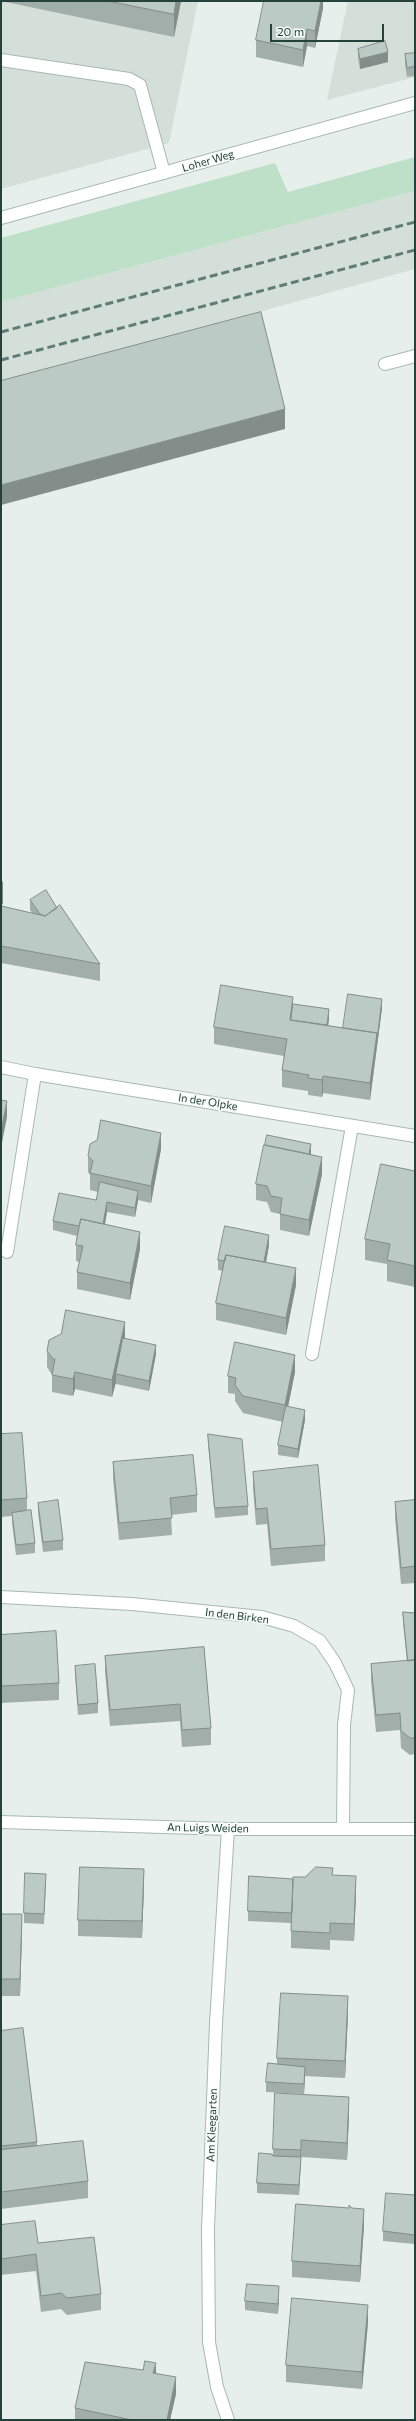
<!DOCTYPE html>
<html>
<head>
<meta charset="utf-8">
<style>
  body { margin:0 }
  #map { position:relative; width:416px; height:2421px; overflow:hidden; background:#e6efeb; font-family:Commissioner,sans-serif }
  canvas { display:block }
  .frame { position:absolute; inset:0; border:2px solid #24423a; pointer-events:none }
  .scale { position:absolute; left:270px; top:24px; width:114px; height:18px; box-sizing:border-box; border:2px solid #24423a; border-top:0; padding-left:5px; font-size:12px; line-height:14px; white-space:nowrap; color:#24423a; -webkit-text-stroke:3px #f7fbf9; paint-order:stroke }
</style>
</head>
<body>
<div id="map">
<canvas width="416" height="2421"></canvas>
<div class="frame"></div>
<div class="scale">20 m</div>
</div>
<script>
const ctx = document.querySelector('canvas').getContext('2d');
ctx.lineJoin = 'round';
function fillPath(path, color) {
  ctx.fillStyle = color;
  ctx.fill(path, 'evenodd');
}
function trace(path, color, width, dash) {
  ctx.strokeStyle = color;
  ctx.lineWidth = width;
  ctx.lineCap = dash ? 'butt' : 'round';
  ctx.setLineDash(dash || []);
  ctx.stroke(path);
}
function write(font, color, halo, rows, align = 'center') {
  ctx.font = font + ' Commissioner,sans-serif';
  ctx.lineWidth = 3.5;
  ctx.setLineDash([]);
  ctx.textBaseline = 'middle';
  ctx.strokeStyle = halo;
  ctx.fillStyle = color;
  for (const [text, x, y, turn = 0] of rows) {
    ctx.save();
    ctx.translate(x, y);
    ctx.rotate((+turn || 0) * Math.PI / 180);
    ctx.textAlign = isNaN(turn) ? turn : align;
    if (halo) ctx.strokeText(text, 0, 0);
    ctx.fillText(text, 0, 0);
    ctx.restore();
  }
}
const built = new Path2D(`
  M1 1H198L169 143 1 189Z
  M348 1H415V77L327 100Z
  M415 191V269L1 383V302Z`);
const green = new Path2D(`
  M415 157V191L1 302V238L275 163 288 192Z`);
const lane = new Path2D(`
  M1 60 129 79 140 85 164 173
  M385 364 415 356
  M7 1252 35 1074
  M312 1354 352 1126`);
const street = new Path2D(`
  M1 218 415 103
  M1 1067 35 1074 415 1136
  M1 1597 132 1604 262 1617 294 1626 320 1641 335 1663 348 1690 344 1725 343 1829
  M1 1822 228 1829H415
  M228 1829 216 2023 208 2229 209 2342 217 2387 228 2420`);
const rail = new Path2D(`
  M1 332 415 222
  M1 360 415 250`);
const wall = new Path2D(`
  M1 1H181L174 37Z
  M323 1V8L315 48 307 46 303 67 256 57V40Z
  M358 49 388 62 360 69 358 59Z
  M415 53V76L407 77 405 64V54Z
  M30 900 57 908 100 964V981L1 963V906L32 913 30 910Z
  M293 1004 329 1019 328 1026 343 1028 382 1008 370 1100 323 1093 322 1097 308 1095V1091L282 1087V1070L284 1056 214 1044V1027Z
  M161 1149 151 1203 138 1200 135 1217 107 1212 105 1224 140 1249 130 1300 77 1289V1272L80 1262 76 1261V1245L77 1236 53 1230V1221L96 1200 98 1192 90 1190V1175L88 1172V1156Z
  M311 1155 322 1174 309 1236 280 1230V1214L271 1212 267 1202 256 1200V1184Z
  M415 1171V1287L387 1281V1264L365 1260V1239Z
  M269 1245 266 1263 296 1285 286 1335 216 1320V1303L223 1271 218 1270V1260Z
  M125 1338 156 1354 149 1391 116 1384V1382L112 1397 75 1389 73 1396 52 1392V1375L47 1367V1351Z
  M295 1372 288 1406 305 1420 298 1458 278 1455V1445L283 1422 243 1413 235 1401V1394L228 1393V1376Z
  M1 1434 27 1498V1511L35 1543V1553L16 1555 12 1523V1516L1 1517Z
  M208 1434 248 1506V1515L215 1518 208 1443Z
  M113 1462 197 1495V1512L171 1515 172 1535 119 1540 113 1479Z
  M253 1472 325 1545V1561L271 1566 267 1524 256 1525 253 1488Z
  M415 1500V1583L401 1584 395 1518V1502Z
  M38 1503 63 1540V1550L43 1552 38 1513Z
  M403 1612 415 1613V1754L410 1755 401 1748 400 1730 376 1732 371 1681V1664L407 1661 403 1622Z
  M1 1635 59 1683V1700L1 1703Z
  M204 1647 211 1728V1745L182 1747 180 1721 110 1726 105 1672V1656Z
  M75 1666 98 1703V1713L78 1715 75 1675Z
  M333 1875 356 1892 354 1941 330 1940V1950L291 1948V1923L248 1921V1911L293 1879Z
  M46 1883 44 1924 24 1923V1913Z
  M144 1885 142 1938 78 1936V1920Z
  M1 1914 22 1931 20 1996H1Z
  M348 2013 345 2078 305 2076 304 2094 266 2092V2082L277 2064V2058Z
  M1 2031 37 2142V2146L88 2181V2198L1 2209Z
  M349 2114 347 2160 301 2157 299 2195 257 2193V2183L273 2156V2149Z
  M415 2195V2244L383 2241V2231Z
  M1 2225 38 2243 101 2294V2310L67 2315 61 2309 41 2312 36 2271 1 2275Z
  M364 2226 360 2282 292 2277V2261Z
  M279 2296 278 2314 245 2310V2301Z
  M368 2322 362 2389 286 2382V2365Z
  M156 2373 176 2394 170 2420H75V2408Z`);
const shadedWall = new Path2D(`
  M176 1H181L174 37V14Z
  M321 1H323V8L315 48V31Z
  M307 29V46L303 67V50Z
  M388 52V62L360 69V59Z
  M285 409V429L1 505V485Z
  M3 883V904L1 905V885Z
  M293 997V1014L291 1027 290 1020Z
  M382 999V1008L370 1100V1083L377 1033Z
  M329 1009V1019L326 1042V1032Z
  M323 1076V1093L322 1097V1080Z
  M7 1101V1117L1 1148V1131Z
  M161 1133V1149L151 1203V1186Z
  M311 1144V1154L308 1170V1161Z
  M322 1157V1174L309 1236V1220Z
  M138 1191V1201L135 1217V1208Z
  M107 1202V1212L102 1241V1231Z
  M140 1232V1249L130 1300V1283Z
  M269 1235V1245L263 1278V1268Z
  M296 1268V1285L286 1335V1318Z
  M125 1322V1339L116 1374V1382L112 1397V1380Z
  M156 1345V1354L149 1391V1381Z
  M295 1355V1372L285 1422V1405Z
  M75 1372V1389L73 1396V1379Z
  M305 1410V1420L298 1458V1449Z
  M144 1869V1885L142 1938V1921Z
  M356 1876V1892L354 1941V1924Z
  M22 1914V1931L20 1996V1979Z
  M348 1996V2013L345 2078V2061Z
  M305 2067V2076L304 2094V2084Z
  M349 2097V2114L347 2160V2143Z
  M301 2140V2157L299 2195V2185Z
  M364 2209V2226L360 2282V2266Z
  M279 2286V2296L278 2314V2304Z
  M368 2305V2322L362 2389V2372Z
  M156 2363V2380L153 2373Z
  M176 2377V2394L170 2420H167Z`);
const building = new Path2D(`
  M108 1H176L174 14Z
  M264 1H321L315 31 307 29 303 50 256 40Z
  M385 41 388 52 360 59 358 49Z
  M415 53V66L407 68 405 54Z
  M261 312 285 409 1 485V381Z
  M1 880 3 883 1 885Z
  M46 890 57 908 45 916 40 914 30 900Z
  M60 905 100 964 1 946V906L45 916Z
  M221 985 293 997 290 1020 377 1033 370 1083 323 1076 322 1080 308 1078 309 1075 282 1070 287 1039 214 1027Z
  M348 994 382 999 377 1040V1033L343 1028Z
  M293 1004 329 1009 327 1025 291 1020Z
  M1 1100 7 1101 1 1131Z
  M101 1120 161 1133 151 1186 90 1173 93 1161 88 1156 90 1144 97 1140Z
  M267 1135 311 1144 309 1154 265 1145Z
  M264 1145 322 1157 309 1220 280 1214 282 1198 271 1196 267 1186 256 1184Z
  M381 1164 415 1171V1266L387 1260 390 1244 365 1239Z
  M100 1182 138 1191 135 1208 107 1202 103 1224 81 1219 79 1226 53 1221 59 1193 96 1200Z
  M81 1219 140 1232 130 1283 77 1272 83 1246 76 1245Z
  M225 1226 269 1235 264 1262 226 1255 225 1261 218 1260Z
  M226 1255 296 1268 286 1318 216 1303Z
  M66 1310 125 1322 112 1380 75 1372 73 1379 52 1375 55 1359H53L47 1351 49 1340 61 1334Z
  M123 1338 156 1345 149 1381 116 1374Z
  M235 1342 295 1355 285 1405 243 1396 235 1385 236 1378 228 1376Z
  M286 1406 305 1410 298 1449 278 1445Z
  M22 1433 27 1498 1 1500V1434Z
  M208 1434 242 1439 248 1506 215 1508Z
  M193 1455 197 1495 170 1498 172 1518 119 1523 113 1462Z
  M318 1465 325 1545 271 1549 267 1508 256 1509 253 1472Z
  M58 1500 63 1540 43 1542 38 1503Z
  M415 1500V1566L401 1568 395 1502Z
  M31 1510 35 1543 16 1545 12 1513Z
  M403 1612 415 1613V1660L408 1661Z
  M56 1631 59 1683 1 1686V1635Z
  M204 1647 211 1728 182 1730 180 1704 110 1710 105 1656Z
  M415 1660V1738H410L401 1731 400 1713 376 1715 371 1664Z
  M95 1664 98 1703 78 1705 75 1666Z
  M80 1867 144 1869 142 1921 78 1920Z
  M316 1867 333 1868 332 1875 356 1876 354 1924 330 1923V1933L291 1931 293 1877H305Z
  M25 1873 46 1874 44 1914 24 1913Z
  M249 1876 293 1879 292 1913 248 1911Z
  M1 1914H22L20 1979H1Z
  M281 1993 348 1996 345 2061 277 2058Z
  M23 2028 37 2142 1 2146V2031Z
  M268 2063 305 2067 304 2084 266 2082Z
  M275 2093 349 2097 347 2143 301 2140V2150L273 2149Z
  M83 2141 88 2181 1 2192V2150Z
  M259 2153 272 2154 273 2156 301 2157 299 2185 257 2183Z
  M386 2193 415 2195V2235L383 2231Z
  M296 2204 349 2208V2205L352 2208 364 2209 360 2266 292 2261Z
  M35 2221 38 2243 94 2237 101 2294 67 2298 61 2293 41 2296 36 2254 1 2259V2225Z
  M247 2284 279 2286 278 2304 245 2301Z
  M292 2298 368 2305 362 2372 286 2365Z
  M145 2361 156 2363 153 2373 176 2377 167 2420H132L75 2408 85 2362 143 2370Z`);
const streetNames = [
  ["Loher Weg",208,161,-16],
  ["In der Olpke",208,1102,9],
  ["In den Birken",237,1616,7],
  ["An Luigs Weiden",208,1828,1],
  ["Am Kleegarten",212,2125,-88]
];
fillPath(built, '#d4dfda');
fillPath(green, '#bfe0c8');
trace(lane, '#a8b8b2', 14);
trace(street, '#a8b8b2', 14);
trace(lane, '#fff', 12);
trace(street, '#fff', 12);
trace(rail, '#5f7d75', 3, [8, 4]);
fillPath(wall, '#a1aea9');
fillPath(shadedWall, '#838d89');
fillPath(building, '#bbcac4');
trace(building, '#838d89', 1);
write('11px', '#24423a', '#f7fbf9', streetNames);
</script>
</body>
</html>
